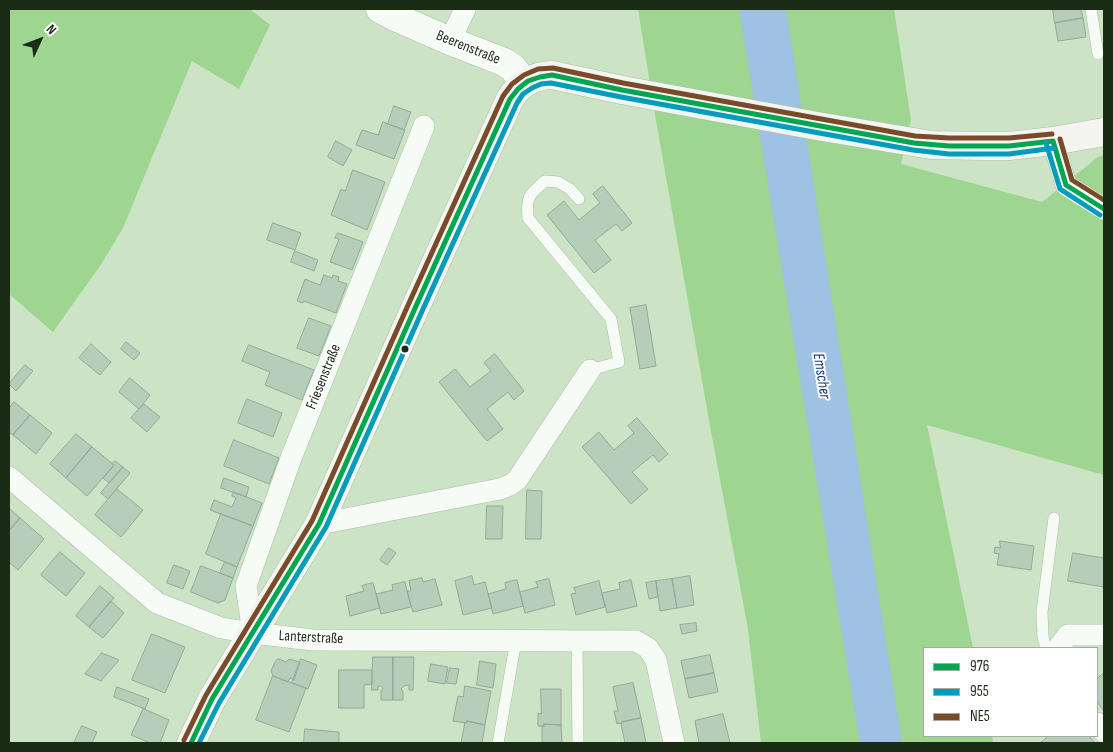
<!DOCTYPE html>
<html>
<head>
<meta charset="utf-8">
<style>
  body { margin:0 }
  #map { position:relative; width:1113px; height:752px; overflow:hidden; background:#cce3c6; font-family:"Sofia Sans Condensed",sans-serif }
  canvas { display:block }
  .frame { position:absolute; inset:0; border:10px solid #1a2b16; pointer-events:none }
  .legend { position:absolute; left:923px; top:647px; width:175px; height:90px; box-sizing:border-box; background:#fff; border:1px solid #a3aaa2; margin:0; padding:6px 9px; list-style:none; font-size:15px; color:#1a2b16 }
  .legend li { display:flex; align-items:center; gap:10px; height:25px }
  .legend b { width:25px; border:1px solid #a3aaa2 }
  .north { position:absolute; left:15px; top:15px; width:50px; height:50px; -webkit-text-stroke:4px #fff; paint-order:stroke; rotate:47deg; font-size:14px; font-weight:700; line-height:20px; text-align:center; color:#1a2b16 }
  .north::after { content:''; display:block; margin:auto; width:18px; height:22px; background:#1a2b16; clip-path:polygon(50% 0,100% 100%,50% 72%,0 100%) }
</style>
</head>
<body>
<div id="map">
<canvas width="1113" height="752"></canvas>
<div class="frame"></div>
<ul class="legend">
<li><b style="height:6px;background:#00a651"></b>976</li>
<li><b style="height:6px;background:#039cbc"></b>955</li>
<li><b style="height:6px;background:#7a4b2a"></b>NE5</li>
</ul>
<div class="north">N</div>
</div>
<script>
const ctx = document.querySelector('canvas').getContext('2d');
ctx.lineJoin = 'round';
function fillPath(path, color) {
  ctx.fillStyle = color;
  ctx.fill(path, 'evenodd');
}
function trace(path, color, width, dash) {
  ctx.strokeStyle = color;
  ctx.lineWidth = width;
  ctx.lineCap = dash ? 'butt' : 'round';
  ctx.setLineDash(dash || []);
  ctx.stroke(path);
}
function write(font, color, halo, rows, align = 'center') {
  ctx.font = font + ' "Sofia Sans Condensed",sans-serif';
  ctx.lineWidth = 4;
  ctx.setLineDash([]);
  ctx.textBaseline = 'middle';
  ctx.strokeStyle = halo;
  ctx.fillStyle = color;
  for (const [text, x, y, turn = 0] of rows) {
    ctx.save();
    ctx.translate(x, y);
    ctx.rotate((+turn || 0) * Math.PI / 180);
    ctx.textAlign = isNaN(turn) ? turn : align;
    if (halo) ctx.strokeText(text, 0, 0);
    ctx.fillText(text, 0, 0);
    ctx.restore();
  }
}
const green = new Path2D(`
  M9 9H250L270 25 239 89 192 61 123 228 100 266 53 332 9 294Z
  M638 9H894L911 120 901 164 1042 202 1098 157 1104 155V475L927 425 973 648H924V736H992L993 743H761L748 629 712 437 654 109Z`);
const water = new Path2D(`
  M739 9H786L902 743H860Z`);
const building = new Path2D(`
  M1053 9H1081L1083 18 1055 23Z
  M1083 18 1086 37 1058 41 1055 23Z
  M394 106 411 112 404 130 388 124Z
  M383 122 405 130 394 159 356 145 362 130 378 135Z
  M336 141 352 150 343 166 328 157Z
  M353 170 385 182 367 230 331 215 341 189 345 191Z
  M603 186 632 223 622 231 616 224 595 240 611 260 594 273 547 215 564 201 579 220 600 203 593 194Z
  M273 223 301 233 295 250 267 240Z
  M338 233 363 242 352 270 330 262 339 239 335 238Z
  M295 251 318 260 314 271 291 262Z
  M324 275 332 278 333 275 339 277 338 281 347 284 336 313 304 301 303 303 297 301 305 279 320 285Z
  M646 305 656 366 640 369 630 308Z
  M309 318 331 326 319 356 297 348Z
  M126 342 140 353 134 360 121 349Z
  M91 344 111 362 100 375 79 358Z
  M249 345 314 370 302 400 265 385 270 372 242 361Z
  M495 354 524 391 514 400 508 392 487 409 503 429 487 441 439 382 455 369 470 387 491 371 484 363Z
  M25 365 33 371 16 391 9 384Z
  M130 378 150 395 139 409 119 392Z
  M247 399 282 413 273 437 238 423Z
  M14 402 30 415 13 435 9 432V409Z
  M144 404 160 417 147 432 131 418Z
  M30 415 52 433 36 454 13 435Z
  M637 418 668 454 659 462 653 455 632 472 648 489 631 504 582 447 599 432 614 450 634 433 628 426Z
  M76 434 92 447 66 478 50 464Z
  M234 440 279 458 269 484 224 466Z
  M92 447 114 465 87 496 66 478Z
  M115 461 123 467 109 483 103 478 114 465 112 464Z
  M123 467 130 473 108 499 101 493Z
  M224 478 249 487 246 497 221 488Z
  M117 489 143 510 121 537 95 515Z
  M527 490 542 491 541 539H526Z
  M234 492 262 503 253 526 210 510 214 500 232 507 236 498 232 496Z
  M487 506H503L502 539H486Z
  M9 508 20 518 9 531Z
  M221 514 253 526 237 567 206 554Z
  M20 518 44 539 18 570 9 562V531Z
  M1000 541 1034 546 1031 570 997 565 999 554 994 553 995 547 1000 548Z
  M389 548 396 553 387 565 380 560Z
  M60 552 85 573 66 596 41 575Z
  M1073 553 1104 558V587L1068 581Z
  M225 562 237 567 233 578 220 573Z
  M174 565 190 571 183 589 167 583Z
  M201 566 233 578 225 600 218 603 191 592Z
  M472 576 474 585 485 582 492 608 463 615 455 581Z
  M690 576 694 605 677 608 672 579Z
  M422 578 423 582 435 579 442 605 413 612 407 591H411L409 581Z
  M549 579 555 605 525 613 520 592 538 587 536 582Z
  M672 579 677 608 660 611 656 581Z
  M517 580 523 606 493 614 488 594 506 589 505 583Z
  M631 580 637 606 607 613 602 593 620 589 619 583Z
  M599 581 605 607 576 615 571 594 576 593 574 588Z
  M656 581 658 597 649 599 646 583Z
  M405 582 411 607 381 614 376 594 393 590 392 585Z
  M373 583 380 608 350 616 346 596 364 591 362 586Z
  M100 586 114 598 89 627 76 616Z
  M111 601 124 613 103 638 89 627Z
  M696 623 697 631 682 634 680 625Z
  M152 634 185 647 165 693 132 680Z
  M102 653 119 660 101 681 85 674Z
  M710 655 714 673 685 679 681 661Z
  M373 657H393V700H381V691L383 688 381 686H378V690H372Z
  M393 657H414L413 690H409V685L404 686 401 689 403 691V700H393Z
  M278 659 286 662 289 659 300 662 294 680 290 678 288 682 273 676 271 671 275 662Z
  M301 659 317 665 308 689 292 683Z
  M480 661 496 664 493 688 477 685Z
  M431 664 448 667 445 684 428 681Z
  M450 668 459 669 456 684 447 683Z
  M339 670H372V684L364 685V708H339Z
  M714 673 718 692 689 698 685 679Z
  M1104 673V711L1097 702V679Z
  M273 676 306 688 289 732 256 720Z
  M633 683 641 718 622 722V723L617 724 614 711H618L613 687Z
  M465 686 491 691 485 725 467 721 466 723 453 721 458 696 463 697Z
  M117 687 149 699 145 709 114 697Z
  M541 689H561V725L544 724V726H538V713L541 714Z
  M142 708 169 720 160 743H150L131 735 143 709Z
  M723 714 730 743H699L695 721Z
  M641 718 646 743H625L621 724 622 722Z
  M467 721 485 725 482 743H461L465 722 466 723Z
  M544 724 561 725 562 743H542V726H544Z
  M82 726 97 732 92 743H74Z
  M305 729 339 732V743H304Z
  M1049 736H1089L1095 743H1040Z`);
const service = new Path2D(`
  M1091 9 1098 54
  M579 199 570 189 558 182 545 181C529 195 526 196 528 218L611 319 619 362 590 370
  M577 642 578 743
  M1046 648 1043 637 1042 612 1054 518
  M498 743 516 640`);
const minor = new Path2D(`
  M450 41 465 9
  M1053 141 1066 185 1104 209
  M9 477 157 603 221 628 253 633 313 640 636 641 648 648 656 660 674 743
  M319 524 500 489 510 485 517 480 590 370
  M253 633 246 586 291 458 424 126
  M1058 648 1068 635H1104
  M1097 723 1104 732`);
const tertiary = new Path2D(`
  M380 9 395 17 450 41 504 62 513 68 524 83`);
const secondary = new Path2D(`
  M191 743 212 699 319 524 416 306 510 99C519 84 535 75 552 75L622 90 817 126 931 145 984 146H1009L1053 141 1104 132`);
const bus1 = new Path2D(`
  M1053 141 1066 185 1104 209
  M191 743 212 699 319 524 416 306 510 99 518 89 528 81 540 77 552 75 622 90 914 143 949 146H1009L1053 141`);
const bus2 = new Path2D(`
  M1046 143 1060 189 1100 215
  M199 743 219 703 326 527 423 309 517 103 523 94 532 88 541 84 551 83 621 97 913 150 949 154H1009L1054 148`);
const bus3 = new Path2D(`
  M1060 139 1072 180 1104 200
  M184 740 206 695 312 521 409 303 503 96 512 84 524 75 538 69 553 68 623 83 915 136 949 138H1009L1052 134`);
const markers = [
  [405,349,4.5,"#1a2b16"]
];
const streetNames = [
  ["Beerenstraße",468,48,22],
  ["Friesenstraße",324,377,-68],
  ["Lanterstraße",311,638,3]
];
const waterNames = [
  ["Emscher",821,376,81]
];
fillPath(green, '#9ed590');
fillPath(water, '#9fc1e3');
fillPath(building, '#b6cdb9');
trace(building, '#92aa96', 1);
trace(service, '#abbda6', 12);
trace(minor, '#abbda6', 22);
trace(tertiary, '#abbda6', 29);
trace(secondary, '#abbda6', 29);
trace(service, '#f7fbf6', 11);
trace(minor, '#f7fbf6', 21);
trace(tertiary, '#f7fbf6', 28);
trace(secondary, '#f4f5f0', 28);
trace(bus1, '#00a651', 5);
trace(bus2, '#039cbc', 5);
trace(bus3, '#7a4b2a', 5);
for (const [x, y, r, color] of markers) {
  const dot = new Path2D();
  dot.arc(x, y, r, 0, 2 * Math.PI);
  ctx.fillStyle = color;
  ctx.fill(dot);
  trace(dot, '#fff', 2);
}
write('15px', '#1a2b16', '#fff', streetNames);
write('italic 16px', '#103977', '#fff', waterNames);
</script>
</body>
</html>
